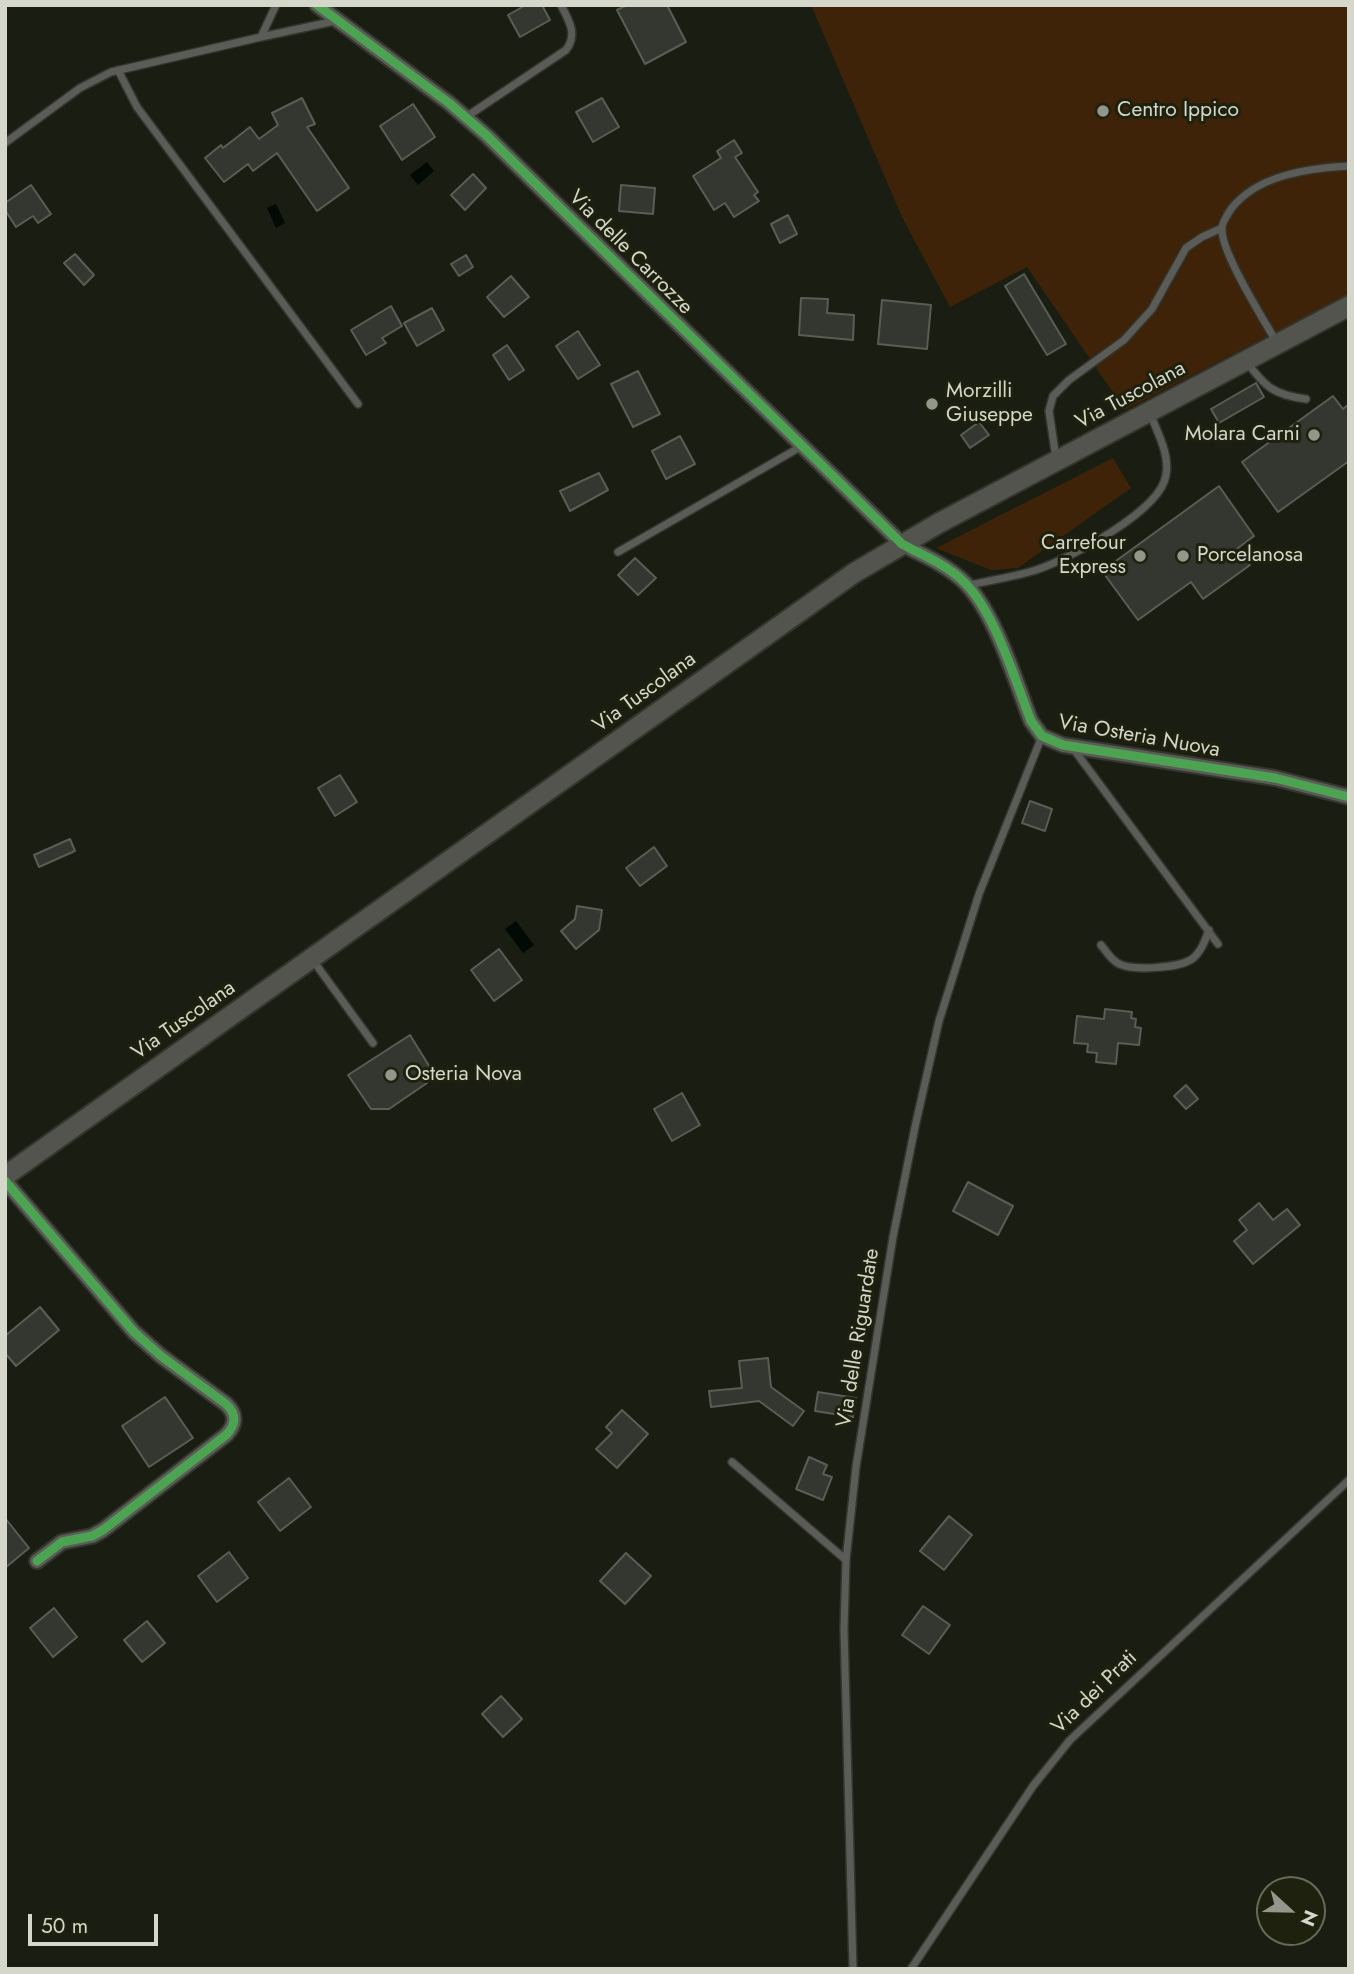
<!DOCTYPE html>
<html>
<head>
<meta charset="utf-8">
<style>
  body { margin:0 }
  #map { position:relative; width:1354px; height:1974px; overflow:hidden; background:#1a1d12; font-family:Jost,sans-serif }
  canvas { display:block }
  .frame { position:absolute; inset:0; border:7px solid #d4d7ca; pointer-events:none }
  .north { position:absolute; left:1256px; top:1876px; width:70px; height:70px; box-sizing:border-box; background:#1e210d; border:2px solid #676a59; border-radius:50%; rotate:112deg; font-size:19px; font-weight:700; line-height:28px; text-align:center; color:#d4d7ca }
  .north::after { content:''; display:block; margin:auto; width:24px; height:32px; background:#93968a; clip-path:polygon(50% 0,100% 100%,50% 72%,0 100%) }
  .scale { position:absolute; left:28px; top:1914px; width:130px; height:32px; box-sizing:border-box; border:4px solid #d4d7ca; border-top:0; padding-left:9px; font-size:21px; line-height:24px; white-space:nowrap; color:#d4d7ca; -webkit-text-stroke:5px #1e210d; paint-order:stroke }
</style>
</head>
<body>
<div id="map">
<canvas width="1354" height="1974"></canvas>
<div class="frame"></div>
<div class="north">N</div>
<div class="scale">50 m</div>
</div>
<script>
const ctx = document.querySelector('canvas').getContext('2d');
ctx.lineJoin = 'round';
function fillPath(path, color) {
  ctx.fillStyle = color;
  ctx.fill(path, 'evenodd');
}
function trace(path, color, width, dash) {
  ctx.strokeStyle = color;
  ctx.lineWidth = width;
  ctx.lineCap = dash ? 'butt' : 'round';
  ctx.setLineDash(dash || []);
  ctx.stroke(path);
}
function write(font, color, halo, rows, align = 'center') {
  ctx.font = font + ' Jost,sans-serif';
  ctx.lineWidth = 6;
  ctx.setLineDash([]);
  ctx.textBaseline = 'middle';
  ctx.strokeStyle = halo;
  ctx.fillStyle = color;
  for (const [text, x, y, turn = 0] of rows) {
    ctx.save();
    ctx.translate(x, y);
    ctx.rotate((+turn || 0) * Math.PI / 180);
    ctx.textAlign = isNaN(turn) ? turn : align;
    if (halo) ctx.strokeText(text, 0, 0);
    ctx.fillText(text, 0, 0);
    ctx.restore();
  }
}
const green = new Path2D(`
  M811 5H1349V294L1125 410 1027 267 950 307 902 217Z
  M1113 458 1131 488 1018 568 991 570 936 548Z`);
const water = new Path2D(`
  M427 162 434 171 418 185 410 175Z
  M276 204 285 223 276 228 267 208Z
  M516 921 534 945 523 953 505 929Z`);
const building = new Path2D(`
  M526 5H542L550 20 520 37 508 15Z
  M627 5H667L686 42 645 64 617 10Z
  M302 98 315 124 307 127 349 188 317 211 277 153 253 171 248 164 224 182 205 158 221 145 223 148 250 127 259 139 278 125 272 113Z
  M602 98 619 127 593 142 576 112Z
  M413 104 435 137 402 160 380 126Z
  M734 140 742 153 735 157 758 192 754 195 759 201 734 217 725 203 714 210 693 176 721 158 717 151Z
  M473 174 486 188 465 210 451 195Z
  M31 185 51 214 38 223 33 216 16 227 5 210V203Z
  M621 185 655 188 653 214 619 211Z
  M788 215 797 234 780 243 771 224Z
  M75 254 94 275 84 285 64 263Z
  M466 255 473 267 459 276 451 264Z
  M1024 274 1066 344 1047 355 1005 286Z
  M511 276 529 297 504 317 487 297Z
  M801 298 828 299 827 313 854 315 853 340 799 335Z
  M882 300 931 305 927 349 878 344Z
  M391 306 402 326 382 338 386 343 366 355 351 330Z
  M432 308 444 330 417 346 404 323Z
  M578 331 600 365 578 379 556 346Z
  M507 345 524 370 509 380 493 355Z
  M638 371 660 414 633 427 611 384Z
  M1256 383 1264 397 1219 423 1211 409Z
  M1333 396 1343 409 1349 404V461L1278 512 1242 462Z
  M979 422 989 435 970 448 961 435Z
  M680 436 695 464 666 479 652 451Z
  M599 473 608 490 570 511 560 491Z
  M1219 486 1254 536 1238 548 1250 565 1203 599 1191 582 1138 620 1102 571Z
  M635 558 656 578 638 595 618 575Z
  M340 775 357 802 335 816 318 788Z
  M1030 801 1052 809 1045 831 1022 823Z
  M70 839 75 851 39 867 34 855Z
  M654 847 667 866 640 886 626 868Z
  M577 906 602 910 599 930 576 949 561 931 575 919Z
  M499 949 522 980 494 1001 471 970Z
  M1105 1009 1132 1012 1131 1018 1136 1019 1135 1027 1141 1028 1139 1045 1118 1043 1116 1064 1096 1062 1097 1053 1087 1052 1088 1044 1074 1043 1077 1016 1104 1019Z
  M410 1035 431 1069 427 1083 389 1109H371L348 1075Z
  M1186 1085 1198 1099 1186 1109 1174 1096Z
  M682 1093 700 1125 672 1141 654 1109Z
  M968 1182 1013 1206 998 1235 953 1211Z
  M1259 1203 1273 1220 1287 1209 1300 1225 1253 1264 1234 1241 1247 1230 1239 1220Z
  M40 1307 59 1330 16 1366 5 1353V1336Z
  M768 1358 771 1387 804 1411 793 1426 759 1401 711 1407 709 1391 742 1388 739 1361Z
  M818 1392 856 1398 853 1417 815 1411Z
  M165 1397 193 1438 149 1467 122 1426Z
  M622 1410 648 1434 617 1468 596 1449 612 1433 606 1427Z
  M809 1457 827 1465 823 1474 832 1477 823 1500 796 1489Z
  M289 1478 311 1507 280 1531 258 1502Z
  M949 1516 972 1535 944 1570 920 1551Z
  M5 1518 29 1548 5 1568Z
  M229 1552 248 1578 217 1602 198 1576Z
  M626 1553 651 1576 625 1604 600 1581Z
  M923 1606 950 1625 929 1654 902 1635Z
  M54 1608 77 1637 53 1657 30 1628Z
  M147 1621 165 1643 142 1662 124 1640Z
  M501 1696 522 1719 503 1737 482 1714Z`);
const lane = new Path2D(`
  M261 37 335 21
  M118 70 137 107 358 404
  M466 117 566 50C578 34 569 21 561 5
  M5 143 80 88 111 72 261 37 276 5
  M1277 343C1264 320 1220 251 1222 228 1222 222 1228 214 1231 209 1257 175 1309 168 1349 166
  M1246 361C1265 387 1274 395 1306 399
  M1056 458 1049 411 1053 396 1069 380 1124 340 1152 309 1186 248 1202 237 1222 228
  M618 552 802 446
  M969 585C991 580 1014 577 1036 570 1069 559 1161 511 1166 475 1170 454 1157 432 1150 413
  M1072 747 1218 944
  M1101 945C1106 951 1110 958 1116 962 1129 972 1179 968 1192 959 1201 952 1205 941 1209 930
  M312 959 373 1043
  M732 1462 846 1560
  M853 1969 844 1629 846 1560 856 1467 893 1237 915 1127 939 1021 979 894 1042 736
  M911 1969 1033 1786 1070 1740 1349 1480`);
const street = new Path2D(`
  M317 5 449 103 487 136 902 544C922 555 945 564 962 580 994 609 1015 680 1031 721L1042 736 1063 745 1275 778 1349 797
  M5 1181 134 1332 161 1356 226 1404C237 1414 236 1425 226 1435L103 1530 92 1536 62 1542 37 1561`);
const secondary = new Path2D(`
  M5 1176 854 573 939 523 1349 306`);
const cycleway = new Path2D(`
  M317 5 449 103 487 136 902 544C922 555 945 564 962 580 994 609 1015 680 1031 721L1042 736 1063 745 1275 778 1349 797
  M5 1181 134 1332 161 1356 226 1404C237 1414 236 1425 226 1435L103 1530 92 1536 62 1542 37 1561`);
const markers = [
  [1103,111,7,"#93968a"],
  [932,404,7,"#93968a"],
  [1314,435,7,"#93968a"],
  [1140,556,7,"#93968a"],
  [1183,556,7,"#93968a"],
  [391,1075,7,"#93968a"]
];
const poiNames = [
  ["Centro Ippico",1117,111],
  ["Morzilli",946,392],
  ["Giuseppe",946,416],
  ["Molara Carni",1300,435,"right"],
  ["Carrefour",1126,544,"right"],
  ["Express",1126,568,"right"],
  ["Porcelanosa",1197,556],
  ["Osteria Nova",405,1075]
];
const streetNames = [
  ["Via delle Carrozze",630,253,45],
  ["Via Tuscolana",1131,396,-28],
  ["Via Tuscolana",645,693,-36],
  ["Via Osteria Nuova",1139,737,10],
  ["Via Tuscolana",184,1021,-35],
  ["Via delle Riguardate",859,1338,-81],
  ["Via dei Prati",1095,1693,-44]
];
fillPath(green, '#3e2308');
fillPath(water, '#020a06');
fillPath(building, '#33372f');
trace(building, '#595e55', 2);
trace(lane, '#33362d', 10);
trace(street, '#33362d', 18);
trace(secondary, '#33362d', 23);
trace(lane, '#5b5b57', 7);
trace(street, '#5b5b57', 14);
trace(secondary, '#54544e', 19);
trace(cycleway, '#4ca352', 9);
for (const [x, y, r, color] of markers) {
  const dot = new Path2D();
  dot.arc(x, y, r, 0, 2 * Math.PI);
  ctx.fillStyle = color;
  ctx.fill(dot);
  trace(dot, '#1e210d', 2.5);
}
write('21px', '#d4d7ca', '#1e210d', poiNames, 'left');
write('21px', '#d4d7ca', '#1e210d', streetNames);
</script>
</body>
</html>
